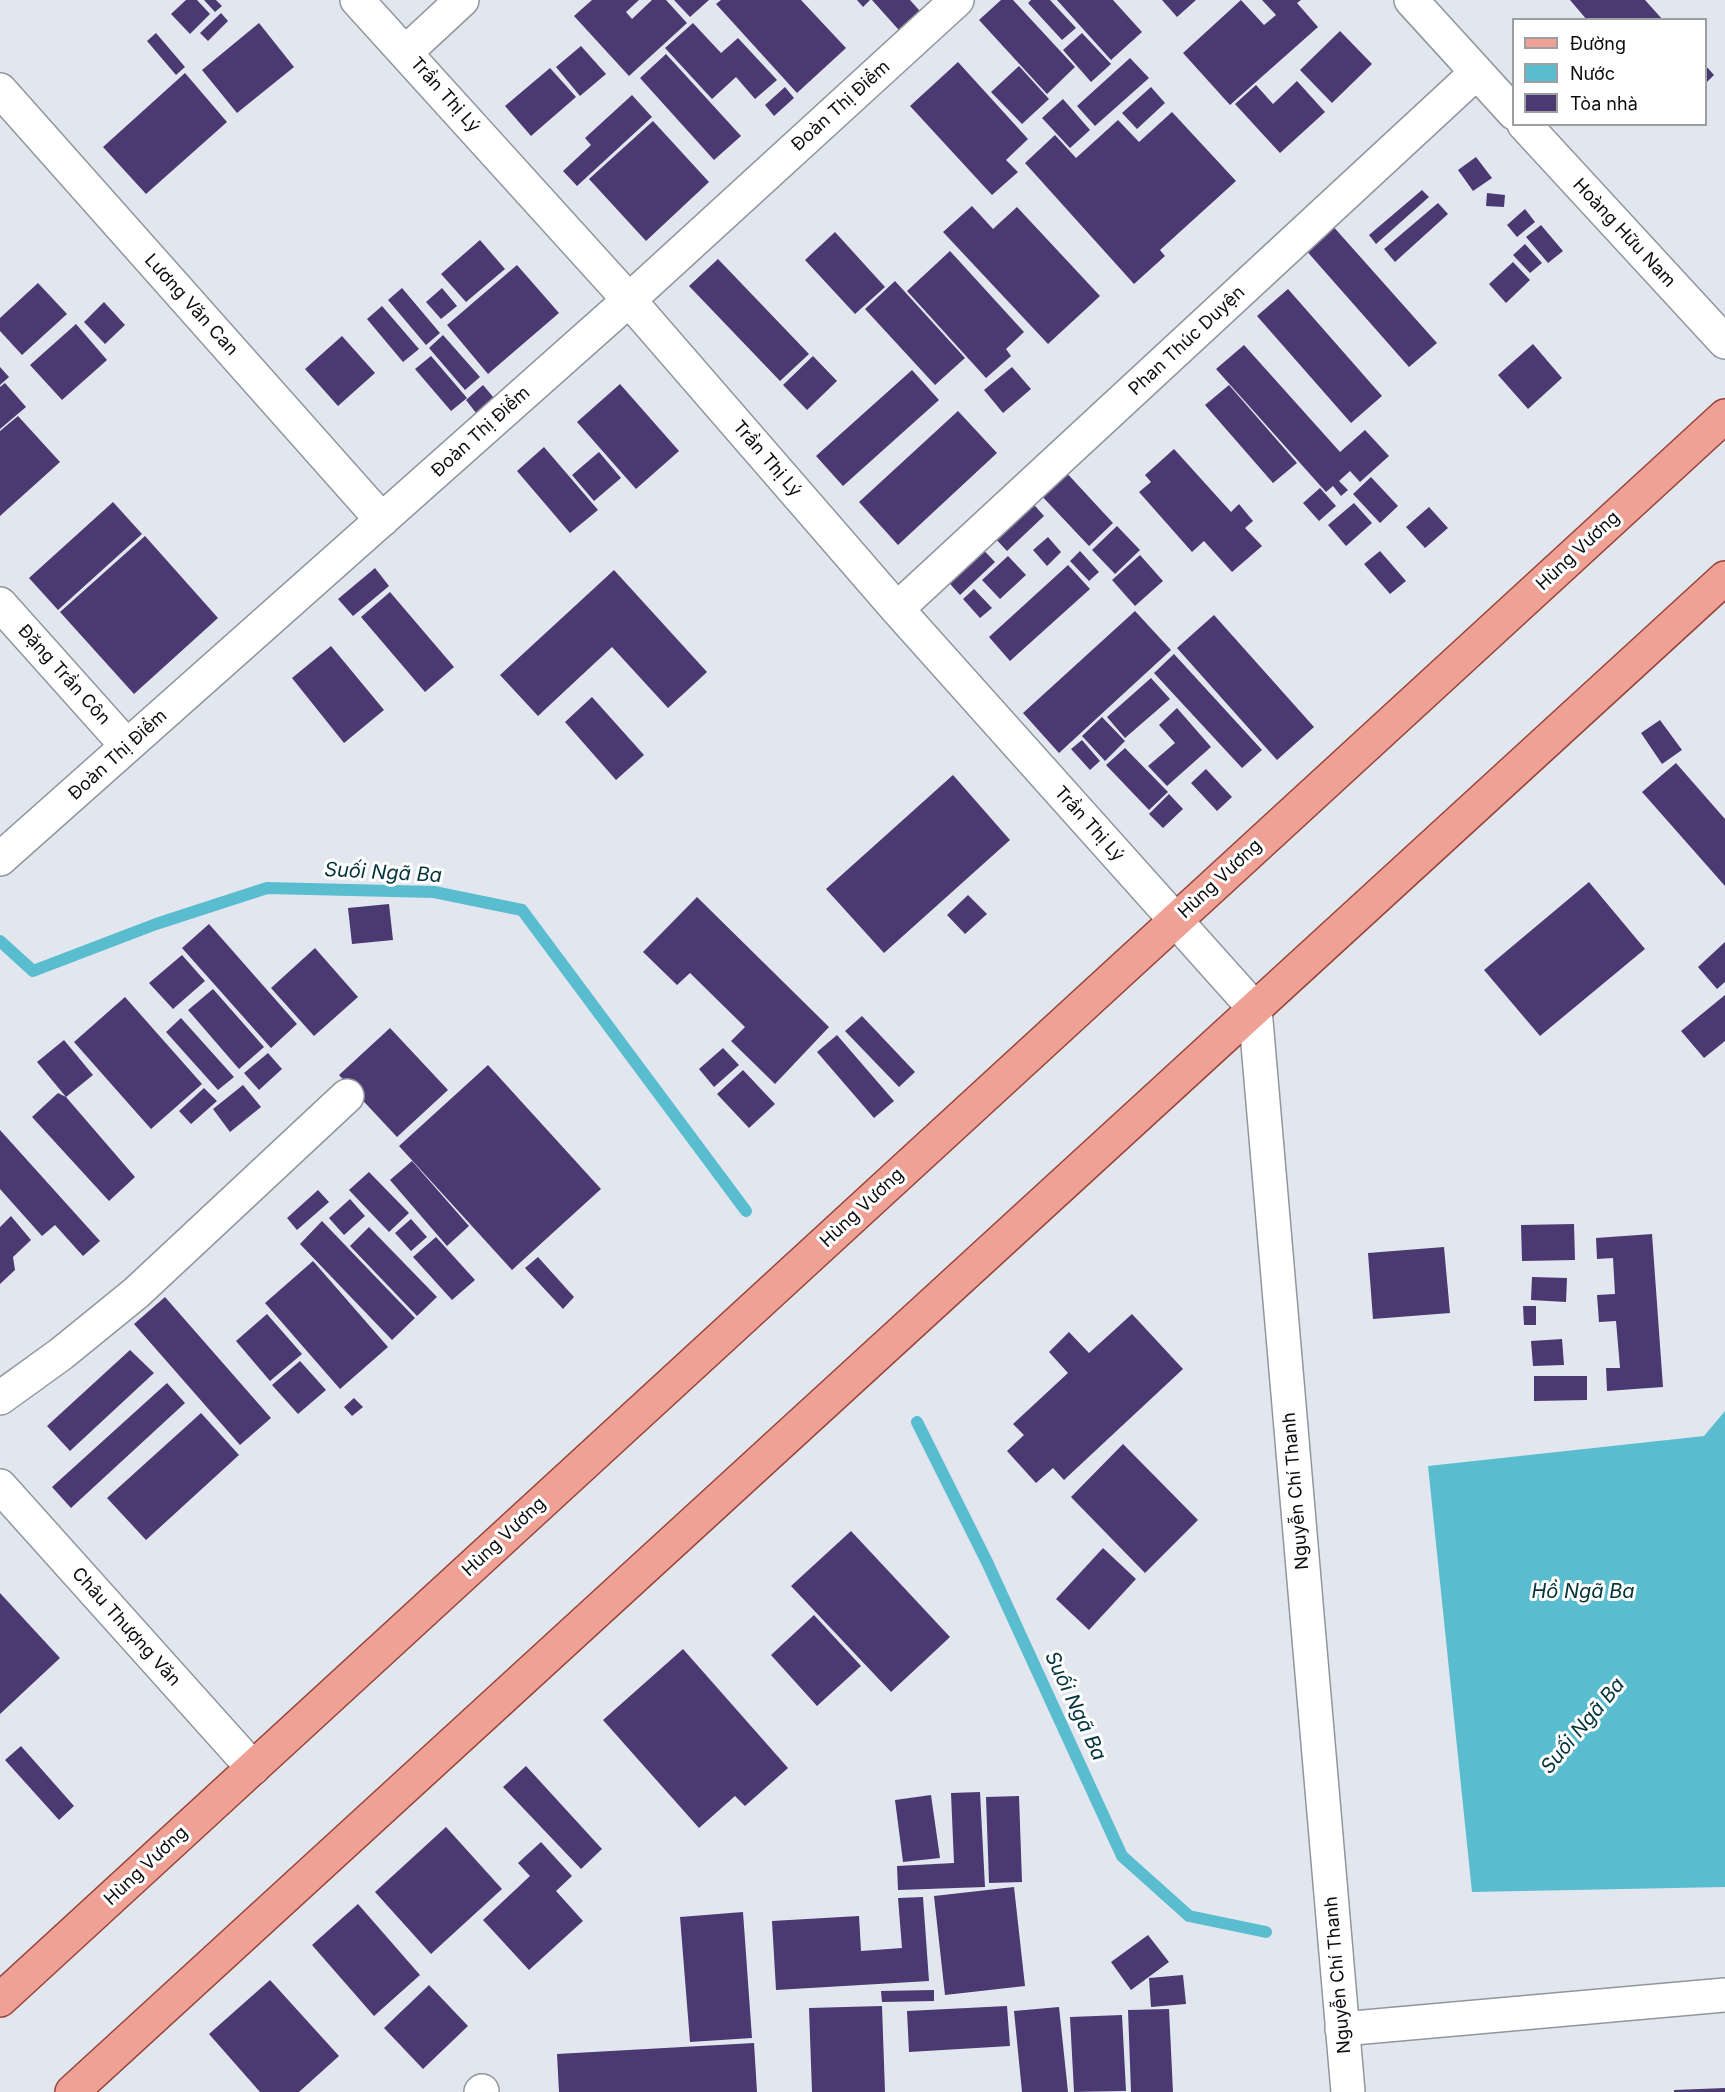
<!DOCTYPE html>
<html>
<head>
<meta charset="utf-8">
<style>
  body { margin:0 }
  #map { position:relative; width:1725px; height:2092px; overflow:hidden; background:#e2e7ef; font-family:Inter,sans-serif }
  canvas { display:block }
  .legend { position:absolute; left:1512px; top:18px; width:195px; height:108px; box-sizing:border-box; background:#fff; border:2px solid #9d9e9f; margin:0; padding:8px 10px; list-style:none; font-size:18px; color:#0b0d10 }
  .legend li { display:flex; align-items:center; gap:12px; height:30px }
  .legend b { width:30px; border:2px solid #9d9e9f }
</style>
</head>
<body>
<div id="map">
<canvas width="1725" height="2092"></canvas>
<ul class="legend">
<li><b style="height:8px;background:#eea194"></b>Đường</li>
<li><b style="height:16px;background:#5abdcf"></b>Nước</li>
<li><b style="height:16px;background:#4b3972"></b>Tòa nhà</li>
</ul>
</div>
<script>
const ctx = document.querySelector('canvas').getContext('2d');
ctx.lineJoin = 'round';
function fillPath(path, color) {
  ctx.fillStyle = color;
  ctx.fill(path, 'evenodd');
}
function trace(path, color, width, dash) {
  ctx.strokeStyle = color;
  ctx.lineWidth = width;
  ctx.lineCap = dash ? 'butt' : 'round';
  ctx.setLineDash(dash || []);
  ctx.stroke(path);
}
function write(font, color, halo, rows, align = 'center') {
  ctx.font = font + ' Inter,sans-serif';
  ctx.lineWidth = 6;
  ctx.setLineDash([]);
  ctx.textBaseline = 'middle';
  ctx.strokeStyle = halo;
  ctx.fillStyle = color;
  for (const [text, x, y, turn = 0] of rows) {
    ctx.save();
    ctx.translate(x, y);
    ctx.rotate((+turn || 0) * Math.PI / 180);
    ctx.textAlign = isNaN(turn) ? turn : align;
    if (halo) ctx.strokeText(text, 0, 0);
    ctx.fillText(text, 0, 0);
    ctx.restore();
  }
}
const water = new Path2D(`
  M1725 1411V1887L1472 1892 1428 1466 1704 1436Z`);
const stream = new Path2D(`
  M0 941 33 971 156 924 267 888 434 892 522 910 746 1211
  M917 1422 987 1562 1122 1856 1189 1916 1266 1932`);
const building = new Path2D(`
  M186 0H197L210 14 190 34 171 14Z
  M204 0H216L222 6 215 12Z
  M592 0H639L626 12 632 19 652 0H666L687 23 629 76 574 16Z
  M674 0H709L690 17Z
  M721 0H801L846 48 797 93 716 4Z
  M857 0H870L863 7Z
  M872 0H910L927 19 906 38Z
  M1001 0H1013L1075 67 1047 94 979 20Z
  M1031 0H1050L1076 28 1062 40 1028 3Z
  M1057 0H1113L1142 32 1111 60Z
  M1162 0H1196L1177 17Z
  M1241 0 1264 25 1276 15 1262 0H1301L1297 3 1318 27 1230 105 1183 53Z
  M1570 0H1645L1663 20H1587Z
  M221 13 228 21 208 41 200 33Z
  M259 23 294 67 237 113 202 70Z
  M693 23 721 53 738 38 777 80 755 99 736 77 712 99 665 48Z
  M1340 31 1372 64 1332 103 1300 70Z
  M156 33 185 67 176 75 147 41Z
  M1082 33 1111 64 1091 82 1063 50Z
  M581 46 606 74 580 96 556 67Z
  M666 54 741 136 714 160 640 78Z
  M1130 58 1149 78 1095 126 1077 106Z
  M958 62 1028 139 1006 160 1018 172 992 195 910 106Z
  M1019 66 1049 99 1022 124 991 92Z
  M1706 66 1714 75 1706 83Z
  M550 68 576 97 531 136 505 106Z
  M185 73 227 122 146 194 103 147Z
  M1297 81 1325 112 1280 153 1235 104 1256 85 1273 104Z
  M785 87 794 98 774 116 765 105Z
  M1151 87 1165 103 1137 129 1122 113Z
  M632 95 652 117 577 186 563 171 591 145 585 138Z
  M1063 99 1090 130 1070 148 1042 118Z
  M1172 112 1236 181 1160 250 1165 256 1134 284 1025 163 1055 135 1076 158 1118 120 1139 142Z
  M653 121 709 182 646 241 589 179Z
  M1476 157 1492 178 1473 191 1458 170Z
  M1422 190 1429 197 1376 244 1369 235Z
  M1487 193 1505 195 1504 207 1486 206Z
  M1438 203 1448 214 1395 262 1384 249Z
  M972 206 993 229 1017 207 1100 296 1048 344 943 232Z
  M1525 209 1535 222 1517 237 1507 225Z
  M1331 224 1437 343 1409 367 1304 248Z
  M1541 225 1563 251 1548 263 1526 237Z
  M835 232 885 287 855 314 805 260Z
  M480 240 505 269 466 302 441 274Z
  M1525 244 1542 263 1530 273 1513 255Z
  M950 251 1024 332 1006 349 1011 356 986 378 907 291Z
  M718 259 809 354 780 381 689 286Z
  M1513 262 1530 280 1506 303 1489 284Z
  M517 265 559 313 488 374 447 325Z
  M895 281 965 358 935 385 865 309Z
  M38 283 67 314 22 355 0 331V318Z
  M402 288 440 333 426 345 388 300Z
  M442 288 457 306 441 319 426 302Z
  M1288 289 1382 396 1351 423 1257 316Z
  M104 302 125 325 105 344 84 322Z
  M382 306 419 349 403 362 367 319Z
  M76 324 107 360 62 400 30 365Z
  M443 335 480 377 465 390 429 348Z
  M342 336 375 373 338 406 305 369Z
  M1533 344 1562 378 1528 409 1498 375Z
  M1244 345 1340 452 1365 430 1389 456 1360 482 1350 471 1339 481 1348 490 1341 496 1333 486 1326 492 1216 369Z
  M431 356 467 398 451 411 415 369Z
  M813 356 837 381 807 410 783 385Z
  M0 367 9 377 0 385Z
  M1012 367 1031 389 1003 413 984 390Z
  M912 370 939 400 843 486 816 456Z
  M5 383 26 407 0 429V387Z
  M620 384 679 451 636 489 577 422Z
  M483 385 494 398 476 413 466 400Z
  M1229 385 1297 463 1273 483 1205 405Z
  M958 411 997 453 898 545 859 502Z
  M18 416 60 462 0 516V431Z
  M544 447 598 510 570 533 517 471Z
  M1174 449 1231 512 1239 504 1253 521 1245 528 1262 546 1232 572 1204 541 1192 552 1139 492 1151 482 1145 475Z
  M599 452 621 478 594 501 572 475Z
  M1063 469 1113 523 1089 546 1038 492Z
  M1371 477 1398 506 1380 523 1353 494Z
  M1320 488 1336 506 1319 521 1303 503Z
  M1028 498 1044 516 1007 551 981 523Z
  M113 502 142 534 58 610 29 578Z
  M1354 503 1372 523 1346 546 1328 525Z
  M1429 507 1448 528 1425 548 1406 527Z
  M1117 526 1140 550 1115 574 1092 550Z
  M145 536 218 618 134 694 60 612Z
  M970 536 995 562 960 595 936 568Z
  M1048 537 1061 552 1047 566 1033 550Z
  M1080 551 1099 572 1089 581 1070 561Z
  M1380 551 1406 581 1390 594 1364 564Z
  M1140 555 1163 581 1135 606 1112 580Z
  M1008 556 1026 575 1000 599 982 580Z
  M1068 565 1090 589 1010 661 989 637Z
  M375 568 389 586 353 616 338 599Z
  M614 570 707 672 668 708 612 647 538 716 500 675Z
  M974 589 992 608 980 618 963 599Z
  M390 592 454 667 425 692 361 617Z
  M1135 611 1171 650 1059 753 1023 713Z
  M1214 615 1314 727 1277 760 1177 648Z
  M331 646 384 710 344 743 292 678Z
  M1174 654 1262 750 1242 768 1154 673Z
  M1151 678 1170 699 1125 738 1107 717Z
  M592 697 644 755 616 780 565 722Z
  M1177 708 1211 747 1167 786 1148 766 1175 743 1159 725Z
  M1102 717 1125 741 1105 761 1082 736Z
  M1660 720 1682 750 1662 764 1641 733Z
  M1082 740 1100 761 1090 770 1071 749Z
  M1125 748 1168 792 1149 810 1106 765Z
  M1676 763 1725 819V886L1642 792Z
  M1206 769 1232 797 1217 811 1191 783Z
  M953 775 1010 840 884 953 826 889Z
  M1169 794 1183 809 1163 828 1149 814Z
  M1589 882 1645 949 1540 1036 1484 970Z
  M968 895 987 914 965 934 947 915Z
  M697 897 829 1027 775 1084 731 1041 745 1027 690 973 677 985 643 952Z
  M389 904 393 940 352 944 348 908Z
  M209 924 297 1024 271 1048 182 948Z
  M1725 942V982L1717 989 1698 967Z
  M315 948 358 997 314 1036 271 988Z
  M182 955 205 981 173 1009 149 983Z
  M213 989 264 1047 239 1069 188 1010Z
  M1725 995V1041L1704 1058 1681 1031Z
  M125 997 202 1084 151 1129 74 1042Z
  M862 1016 915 1072 899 1087 845 1031Z
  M181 1018 234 1077 218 1090 166 1032Z
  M390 1028 448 1090 397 1137 339 1075Z
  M837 1035 894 1101 874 1118 817 1052Z
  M64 1040 93 1075 66 1097 37 1062Z
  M723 1048 739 1065 714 1087 699 1069Z
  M268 1053 282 1069 259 1090 244 1073Z
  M488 1065 601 1189 512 1270 399 1146Z
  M743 1070 775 1104 749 1128 717 1094Z
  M243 1085 261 1107 230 1132 213 1109Z
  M204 1088 217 1101 191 1124 179 1111Z
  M58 1093 66 1097 135 1177 109 1201 32 1117Z
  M0 1130 100 1241 83 1256 55 1225 42 1236 0 1189Z
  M412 1161 469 1226 447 1246 390 1180Z
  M369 1172 409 1213 389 1232 349 1190Z
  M318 1190 329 1202 297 1230 287 1218Z
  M350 1199 365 1216 344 1235 329 1218Z
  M11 1216 31 1240 13 1257 15 1270 0 1284V1227Z
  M411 1219 427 1237 411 1251 395 1233Z
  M322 1221 415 1318 392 1340 300 1244Z
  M1574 1224 1575 1260 1522 1261 1521 1225Z
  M369 1227 437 1297 417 1316 350 1246Z
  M1652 1234 1663 1387 1607 1391 1606 1368H1620L1616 1321 1599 1322 1597 1295 1615 1294 1613 1258 1597 1259 1596 1238Z
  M436 1237 475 1280 452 1300 413 1257Z
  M1444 1247 1450 1313 1373 1319 1368 1253Z
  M538 1257 574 1297 563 1309 525 1268Z
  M313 1261 388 1347 340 1389 265 1303Z
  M1532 1277 1567 1278 1566 1302 1531 1300Z
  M165 1297 271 1418 240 1445 134 1324Z
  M1523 1306H1536V1325H1524Z
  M267 1314 302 1354 270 1381 236 1341Z
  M1132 1314 1183 1369 1064 1480 1053 1468 1036 1483 1007 1451 1024 1435 1013 1424 1068 1373 1049 1352 1069 1332 1089 1353Z
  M1562 1339 1564 1365 1533 1366 1531 1341Z
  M130 1350 154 1373 70 1451 47 1426Z
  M300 1361 326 1390 298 1414 272 1385Z
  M1534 1376H1587V1400L1534 1401Z
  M167 1383 185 1403 71 1508 52 1487Z
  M354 1398 363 1407 352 1416 344 1407Z
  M201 1413 239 1455 146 1540 107 1498Z
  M1123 1444 1198 1520 1145 1573 1071 1497Z
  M851 1531 950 1637 891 1692 791 1586Z
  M1103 1548 1136 1579 1089 1630 1056 1599Z
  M0 1593 60 1658 0 1714Z
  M814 1615 861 1666 817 1706 771 1655Z
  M683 1649 788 1768 745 1806 735 1796 699 1828 603 1720Z
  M21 1746 74 1806 59 1820 5 1760Z
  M526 1766 602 1849 581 1869 503 1787Z
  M980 1792 985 1887 898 1890 897 1866 954 1863 951 1793Z
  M931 1795 940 1858 903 1862 895 1800Z
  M1019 1796 1022 1882 989 1883 986 1797Z
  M446 1827 502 1889 431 1954 375 1892Z
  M541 1842 572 1876 556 1891 583 1921 529 1970 483 1920 530 1876 518 1863Z
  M1014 1887 1025 1986 945 1995 934 1896Z
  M923 1897 929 1981 776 1990 772 1921 859 1916 861 1951 902 1948 898 1898Z
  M358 1904 420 1975 374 2016 312 1945Z
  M743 1912 752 2038 690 2042 680 1917Z
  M1148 1935 1169 1962 1131 1990 1111 1962Z
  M1183 1975 1186 2004 1151 2007 1149 1978Z
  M270 1980 339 2056 299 2092H260L209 2034Z
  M429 1985 468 2026 423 2069 384 2028Z
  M934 1990V2001L882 2002 881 1991Z
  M882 2006 885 2092H812L809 2008Z
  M1007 2006 1010 2046 909 2052 907 2011Z
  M1059 2007 1068 2092H1022L1014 2011Z
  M1169 2009 1173 2092H1131L1128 2010Z
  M1122 2015 1126 2091 1074 2092 1070 2017Z
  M754 2043 757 2092H559L557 2054Z
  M1725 2088V2092H1674V2090Z`);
const minor = new Path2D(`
  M357 0 629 300 897 609 1255 1009 1348 2092
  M1411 0 1514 113
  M406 52 462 0
  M0 90 382 520
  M1524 124 1725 342
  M0 604 127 746
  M897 609 1476 73
  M0 859 629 300 957 0
  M0 1398 61 1354 136 1293 347 1096
  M0 1486 253 1768
  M1342 2029 1725 1995
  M481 2092 482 2091`);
const major = new Path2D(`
  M0 2000 1725 416
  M72 2092 1725 578`);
const streetNames = [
  ["Trần Thị Lý",445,95,48],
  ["Đoàn Thị Điểm",841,106,-42],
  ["Hoàng Hữu Nam",1624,233,47],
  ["Lương Văn Can",191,305,48],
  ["Phan Thúc Duyện",1187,341,-43],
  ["Đoàn Thị Điểm",481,432,-42],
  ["Trần Thị Lý",767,459,49],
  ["Hùng Vương",1578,551,-43],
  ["Đặng Trần Côn",64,675,48],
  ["Đoàn Thị Điểm",118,755,-42],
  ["Trần Thị Lý",1089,824,48],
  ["Hùng Vương",1220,879,-43],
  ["Hùng Vương",862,1208,-43],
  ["Nguyễn Chí Thanh",1296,1491,-95],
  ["Hùng Vương",504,1537,-43],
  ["Châu Thượng Văn",126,1627,48],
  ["Hùng Vương",146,1866,-43],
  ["Nguyễn Chí Thanh",1338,1975,-95]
];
const waterNames = [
  ["Suối Ngã Ba",383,873,3],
  ["Hồ Ngã Ba",1583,1592],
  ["Suối Ngã Ba",1075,1706,65],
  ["Suối Ngã Ba",1583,1726,-50]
];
fillPath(water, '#5abdcf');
trace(stream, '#5abdcf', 12);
fillPath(building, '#4b3972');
trace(minor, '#91969d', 36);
trace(major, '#974438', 36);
trace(minor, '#fff', 33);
trace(major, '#eea194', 33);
write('18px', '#0b0d10', '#fff', streetNames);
write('italic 20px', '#01333a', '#fff', waterNames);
</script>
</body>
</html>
